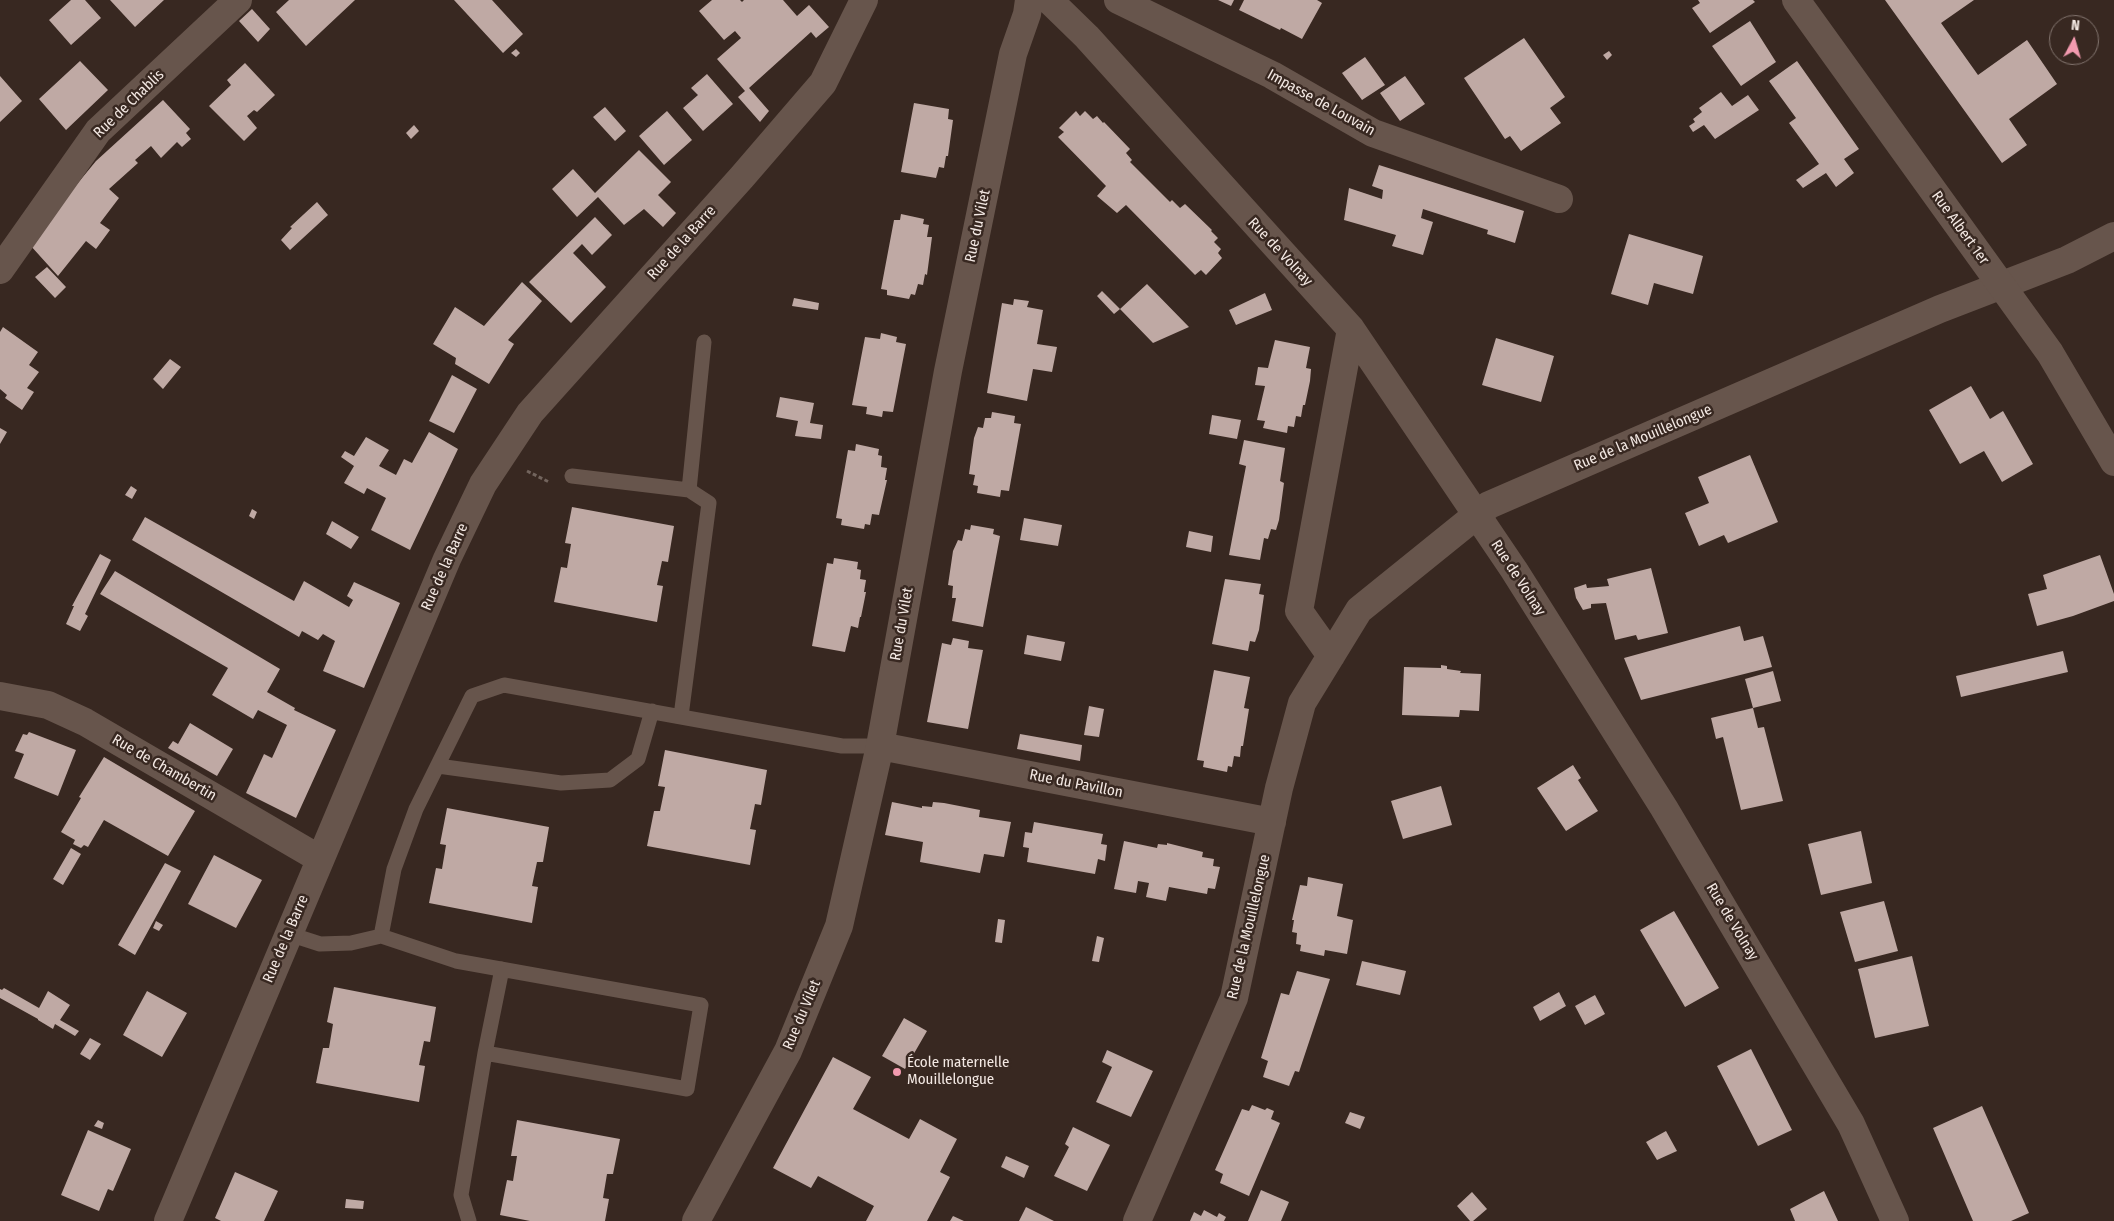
<!DOCTYPE html>
<html>
<head>
<meta charset="utf-8">
<style>
  body { margin:0 }
  #map { position:relative; width:2114px; height:1221px; overflow:hidden; background:#382821; font-family:"Fira Sans Condensed",sans-serif }
  canvas { display:block }
  .north { position:absolute; left:2049px; top:15px; width:50px; height:50px; box-sizing:border-box; background:#382821; border:1px solid #83756f; border-radius:50%; rotate:6deg; font-size:14px; font-weight:700; line-height:20px; text-align:center; color:#f3e8e3 }
  .north::after { content:''; display:block; margin:auto; width:18px; height:22px; background:#f29aaf; clip-path:polygon(50% 0,100% 100%,50% 72%,0 100%) }
</style>
</head>
<body>
<div id="map">
<canvas width="2114" height="1221"></canvas>
<div class="north">N</div>
</div>
<script>
const ctx = document.querySelector('canvas').getContext('2d');
ctx.lineJoin = 'round';
function fillPath(path, color) {
  ctx.fillStyle = color;
  ctx.fill(path, 'evenodd');
}
function trace(path, color, width, dash) {
  ctx.strokeStyle = color;
  ctx.lineWidth = width;
  ctx.lineCap = dash ? 'butt' : 'round';
  ctx.setLineDash(dash || []);
  ctx.stroke(path);
}
function write(font, color, halo, rows, align = 'center') {
  ctx.font = font + ' "Fira Sans Condensed",sans-serif';
  ctx.lineWidth = 5;
  ctx.setLineDash([]);
  ctx.textBaseline = 'middle';
  ctx.strokeStyle = halo;
  ctx.fillStyle = color;
  for (const [text, x, y, turn = 0] of rows) {
    ctx.save();
    ctx.translate(x, y);
    ctx.rotate((+turn || 0) * Math.PI / 180);
    ctx.textAlign = isNaN(turn) ? turn : align;
    if (halo) ctx.strokeText(text, 0, 0);
    ctx.fillText(text, 0, 0);
    ctx.restore();
  }
}
const building = new Path2D(`
  M71 0H85L101 18 71 45 49 20Z
  M110 0H164L135 27Z
  M289 0H355L306 46 276 12Z
  M454 0H492L523 34 503 53Z
  M712 0H740L742 2 744 0H783L797 16 809 5 829 27 816 38 811 32 749 88 769 111 760 122 738 97 745 91 717 59 741 38 735 31 724 40 699 11Z
  M1218 0H1234L1231 6Z
  M1244 0H1317L1322 3 1302 39 1281 28 1280 30 1239 10Z
  M1698 0H1753L1755 2 1710 33 1692 8 1700 3Z
  M1885 0H1974L1941 23 1978 75 2027 40 2057 84 2009 119 2027 145 2002 163Z
  M252 9 270 29 258 42 239 21Z
  M1750 21 1776 62 1741 86 1712 46Z
  M1524 38 1565 97 1550 108 1561 123 1521 151 1510 136 1505 139 1464 78Z
  M516 49 520 53 516 57 511 53Z
  M1609 51 1612 55 1607 60 1603 55Z
  M1365 57 1385 85 1362 100 1342 73Z
  M80 61 108 90 66 130 39 99Z
  M1797 61 1859 149 1844 159 1854 173 1836 187 1826 173 1803 188 1796 180 1819 164 1789 123 1796 118 1769 81Z
  M245 63 275 95 257 112 254 110 247 116 257 128 244 141 209 106 231 85 227 80Z
  M707 74 733 104 703 131 683 108 698 95 691 88Z
  M0 76 22 101 0 122Z
  M1405 76 1425 104 1400 121 1380 93Z
  M1721 92 1732 106 1748 95 1759 110 1715 139 1704 125 1693 132 1689 126 1695 122 1693 119 1702 112 1699 108Z
  M163 100 190 129 186 133 191 139 182 147 177 142 161 158 151 146 135 160 138 163 109 189 119 198 100 223 110 230 96 249 86 241 58 276 30 245 59 206 96 161Z
  M914 103 949 109 948 119 953 120 948 156H946L944 168 939 167 936 178 901 172Z
  M605 107 626 131 615 141 593 117Z
  M667 111 692 140 664 165 639 136Z
  M1076 111 1080 116 1085 111 1093 119 1097 116 1103 123 1104 122 1130 149 1126 153 1132 160 1130 162 1170 202 1172 200 1180 208 1185 204 1212 230 1211 231 1218 238 1214 242 1221 249 1218 253 1222 258 1206 275 1201 270 1195 275 1126 205 1117 213 1097 196 1106 186 1058 137 1064 132 1059 128Z
  M414 125 419 131 411 139 406 133Z
  M639 150 671 182 658 195 676 213 663 227 644 209 624 225 598 197 577 217 552 189 573 169 595 193Z
  M1379 165 1524 211 1515 243 1487 234 1488 230 1423 209 1421 218 1433 222 1423 255 1392 246 1396 235 1344 220 1349 188 1382 199 1383 190 1372 186Z
  M317 202 328 215 290 250 281 240 292 228 290 227Z
  M901 214 924 219 923 224 929 225 927 237H932L927 275 925 274 923 285 918 284 915 295 911 294 909 299 887 295V290L881 289 894 220H900Z
  M595 217 612 235 592 255 582 244 573 253 606 287 571 323 529 282Z
  M1629 234 1703 256 1693 294 1654 283 1648 305 1611 294Z
  M47 267 66 287 55 298 35 277Z
  M522 282 542 301 508 340 514 344 489 384 455 364 456 358 433 344 455 307 484 326Z
  M1147 284 1189 327 1153 343 1120 309Z
  M1102 291 1120 309 1114 314 1097 296Z
  M1265 293 1272 310 1236 325 1229 310Z
  M794 298 819 303 818 310 792 306Z
  M1014 299 1029 301 1027 307 1043 310 1037 344 1057 347 1052 372 1033 369 1027 401 987 393 1002 303 1013 305Z
  M3 327 38 352 29 365 39 372 27 388 34 392 22 410 5 398 7 395 0 389V332Z
  M881 333 897 337 896 342 906 344 893 412 883 411 882 417 866 414 867 407 852 405 865 337 880 339Z
  M1496 338 1554 356 1541 402 1482 385Z
  M1275 340 1310 347 1306 368 1311 369 1310 381 1305 405H1303L1301 417 1296 416 1294 427 1288 426 1287 433 1263 428 1265 421 1257 420 1265 386 1255 385 1258 367 1268 368Z
  M170 359 181 367 163 389 153 379Z
  M452 375 477 389 454 433 429 421Z
  M1971 386 1990 419 2003 411 2033 464 2002 482 1984 451 1960 464 1929 410Z
  M780 397 814 403 810 423 823 425 821 439 795 436 798 421 776 417Z
  M992 412 1015 416 1014 423 1021 424 1009 491 1001 490 1000 497 977 493 978 486 973 485 975 475 969 474 974 438 978 427 983 428 985 418H991Z
  M1212 415 1241 420 1237 439 1209 434Z
  M0 428 7 432 0 444Z
  M429 432 458 449 410 550 371 530 386 498 367 488 364 494 344 483 354 466 341 457 345 451 354 456 366 437 389 450 379 466 396 475 404 459 412 463Z
  M1244 440 1285 448 1280 481 1284 483 1279 520 1276 530 1271 529 1268 539 1264 538 1260 560 1229 555 1246 466 1239 464Z
  M856 444 879 449 878 455 882 456 881 467 887 468 885 480H887L879 515 872 514 870 525 865 524 864 529 841 525 842 519 836 518 848 450 855 451Z
  M1750 455 1778 522 1728 543 1724 535 1699 546 1685 513 1709 503 1698 477Z
  M131 486 137 490 132 499 125 495Z
  M572 507 674 526 668 562 662 561 657 585 663 586 657 622 554 602 561 567 567 568 571 544 565 543Z
  M252 509 257 512 254 519 249 516Z
  M145 517 294 601 304 581 349 607 353 600 347 596 354 582 400 603 364 688 323 671 335 641 323 634 318 640 302 631 299 637 132 540Z
  M1024 518 1062 525 1058 546 1020 540Z
  M332 521 359 537 351 549 326 534Z
  M971 525 994 529 993 534 1000 536 983 627 952 621 956 598H952L953 586 948 585 953 551 958 540 962 541 965 529 970 530Z
  M1189 531 1213 536 1211 552 1186 547Z
  M100 554 111 560 85 614 88 616 80 631 66 624 74 606H72Z
  M2100 555 2114 594V601L2073 616 2037 626 2028 594 2047 589 2043 575Z
  M834 558 858 562 857 569 861 570 860 579 866 580 864 592H866L861 617H860L858 628 851 626 845 652 812 646 827 563 833 564Z
  M1651 568 1668 633 1638 640 1636 635 1615 640 1606 603 1591 604V608L1583 610 1576 598 1574 588 1586 584 1587 588 1609 586 1607 579Z
  M115 571 280 669 267 692 295 708 294 710 336 730 296 818 246 793 264 754 272 758 287 725 258 710 253 719 212 695 228 668 100 594Z
  M1225 579 1261 584 1259 594 1264 595 1259 630 1255 642 1250 641 1248 651 1212 644Z
  M1740 626 1744 641 1763 636 1772 667 1641 700 1624 658Z
  M1027 635 1065 642 1061 661 1024 654Z
  M953 638 969 641 968 648 983 650 968 729 927 722 942 643 951 645Z
  M2063 651 2068 672 1961 697 1956 676Z
  M1441 665 1447 666V669L1461 671 1460 673 1481 674 1479 711 1460 710 1459 717 1402 715 1404 667 1441 668Z
  M1214 670 1250 677 1244 708 1249 709 1243 746H1241L1240 757 1234 756 1232 767 1228 766 1227 772 1203 767 1204 761 1197 760Z
  M1773 671 1781 701 1753 708 1758 728 1764 727 1783 801 1741 810 1723 737 1716 739 1711 718 1753 708 1745 679Z
  M1089 706 1104 709 1099 737 1084 735Z
  M190 723 233 749 217 776 168 748 173 741 178 744Z
  M29 732 76 750 58 796 14 778 24 754 15 751 23 734 27 735Z
  M1020 734 1082 745 1080 761 1017 749Z
  M665 750 767 770 761 805 755 804 750 829 756 830 750 865 647 846 654 811H660L665 787 658 786Z
  M104 757 195 811 168 856 104 820 88 847 84 845 81 848 73 844 75 840 61 832 81 798 79 797Z
  M1573 765 1581 778 1578 780 1598 811 1566 831 1537 788Z
  M1441 786 1452 825 1403 839 1391 801Z
  M892 802 922 808V806L932 807 933 802 944 803 980 810 979 817 1011 822 1004 857 984 854 980 873 920 862 923 842 885 835Z
  M447 808 549 827 543 862H537L532 886 538 887 532 923 429 903 436 868 442 869 446 845 440 844Z
  M1034 822 1103 834 1101 844 1107 845 1105 861 1098 859 1095 874 1027 862 1029 848 1023 847 1025 832 1032 833Z
  M1861 831 1872 883 1821 895 1808 844Z
  M1124 841 1157 848 1158 844 1167 845V843L1203 852 1202 857 1214 859 1213 866 1220 867 1215 889 1208 888 1207 894 1169 887 1166 901 1146 897 1149 883 1138 881 1136 893 1114 889Z
  M71 848 81 854 63 885 53 879Z
  M214 855 262 880 236 928 188 904Z
  M165 863 181 871 135 955 118 945Z
  M1308 877 1343 884 1337 916 1353 920 1347 954 1325 950 1324 956 1300 951 1301 945 1296 944 1297 933 1292 932 1294 920H1292L1300 885 1307 886Z
  M1884 901 1898 951 1855 962 1840 912Z
  M1674 911 1719 988 1685 1007 1640 930Z
  M998 919 1005 920 1002 943 995 942Z
  M156 921 163 925 159 931 153 928Z
  M1097 936 1104 938 1099 962 1092 961Z
  M1912 956 1929 1026 1875 1038 1858 969Z
  M1362 961 1406 971 1400 995 1356 985Z
  M1297 971 1330 979 1299 1072 1295 1071 1289 1086 1263 1077 1268 1061 1261 1058 1281 993 1289 995Z
  M334 987 436 1007 430 1042 424 1041 419 1065 425 1066 419 1102 316 1083 323 1048H329L333 1024 327 1022Z
  M4 988 39 1008 48 991 70 1005 60 1020 79 1031 75 1036 55 1024 53 1029 38 1020V1019L0 998V989L2 990Z
  M147 991 187 1013 162 1057 123 1035Z
  M1559 992 1566 1006 1540 1021 1533 1007Z
  M1595 995 1605 1014 1585 1025 1575 1006Z
  M904 1018 927 1031 905 1069 882 1056Z
  M90 1038 101 1044 90 1060 80 1054Z
  M1751 1049 1792 1130 1758 1146 1717 1066Z
  M1107 1050 1153 1071 1131 1117 1096 1102 1112 1067 1102 1062Z
  M833 1057 871 1077 853 1109 909 1139 920 1119 957 1139 940 1172 950 1177 927 1221H866L874 1206 818 1176 811 1188 773 1168Z
  M1252 1105 1265 1110 1267 1108 1274 1111 1271 1119 1280 1123 1249 1196 1220 1183 1223 1174 1215 1170 1242 1109 1249 1111Z
  M1982 1106 2029 1213 2011 1221H1973L1933 1128Z
  M1350 1112 1365 1117 1360 1129 1345 1123Z
  M98 1120 104 1123 102 1129 94 1126Z
  M517 1120 620 1139 613 1174H607L603 1198 609 1199 605 1221H530L500 1215 507 1180 513 1181 517 1156H511Z
  M1073 1127 1110 1145 1087 1191 1054 1176 1069 1147 1065 1144Z
  M88 1130 131 1149 113 1191 108 1189 99 1211 61 1195Z
  M1666 1131 1677 1151 1657 1160 1646 1142Z
  M1006 1156 1029 1166 1024 1178 1001 1167Z
  M235 1172 278 1191 264 1221H221L215 1218Z
  M1261 1190 1289 1202 1281 1221H1248Z
  M1824 1191 1838 1221H1795L1790 1209Z
  M1472 1192 1487 1209 1473 1221H1470L1457 1206Z
  M346 1199 364 1201 363 1209 345 1208Z
  M1026 1207 1054 1221H1019Z
  M1204 1210 1217 1217 1219 1213 1226 1217 1224 1221H1190L1194 1212 1201 1216Z
  M953 1216 964 1221H950Z`);
const path = new Path2D(`
  M527 471 549 482`);
const service = new Path2D(`
  M572 476 689 490 709 503 681 716
  M689 490 704 342
  M438 766 561 783 610 780 638 759 652 711
  M289 934 320 944 351 943 381 936 456 961 701 1005 687 1089 485 1053 502 969
  M381 936 394 869 416 809 472 696 504 685 842 746H880
  M469 1221 461 1195 485 1053`);
const minor = new Path2D(`
  M1049 0 1087 37 1351 329 1514 570 1664 808 1851 1124 1895 1221
  M1118 0 1272 75 1373 133 1559 199
  M0 270 98 131 238 0
  M1331 656 1299 611 1351 329
  M0 696 48 705 85 722 320 859
  M880 746 1272 822
  M168 1221 447 559 483 484 530 413 742 177 823 83 864 0
  M696 1221 788 1051 839 926 880 746 948 371 1013 54 1027 14 1029 0
  M1137 1221 1234 998 1279 788 1302 703 1359 610 1489 505 1940 309 2067 260 2114 236`);
const secondary = new Path2D(`
  M1796 0 2050 353 2114 462`);
const markers = [
  [897,1072,5,"#f29aaf"]
];
const streetNames = [
  ["Impasse de Louvain",1321,103,29],
  ["Rue de Chablis",129,104,-44],
  ["Rue du Vilet",978,226,-78],
  ["Rue Albert 1er",1960,228,54],
  ["Rue de la Barre",682,243,-48],
  ["Rue de Volnay",1280,252,47],
  ["Rue de la Mouillelongue",1643,438,-23],
  ["Rue de la Barre",445,567,-66],
  ["Rue de Volnay",1518,578,57],
  ["Rue du Vilet",902,624,-80],
  ["Rue de Chambertin",164,768,30],
  ["Rue du Pavillon",1076,784,11],
  ["Rue de Volnay",1732,922,59],
  ["Rue de la Mouillelongue",1249,927,-77],
  ["Rue de la Barre",286,939,-67],
  ["Rue du Vilet",802,1015,-67]
];
const poiNames = [
  ["École maternelle",907,1063],
  ["Mouillelongue",907,1080]
];
fillPath(building, '#bfa9a4');
trace(path, '#72645d', 3, [4, 2.5]);
trace(service, '#67554c', 15);
trace(minor, '#67554c', 28);
trace(secondary, '#67554c', 28);
for (const [x, y, r, color] of markers) {
  const dot = new Path2D();
  dot.arc(x, y, r, 0, 2 * Math.PI);
  ctx.fillStyle = color;
  ctx.fill(dot);
  trace(dot, '#382821', 2);
}
write('15px', '#f3e8e3', '#382821', streetNames);
write('15px', '#f3e8e3', '#382821', poiNames, 'left');
</script>
</body>
</html>
